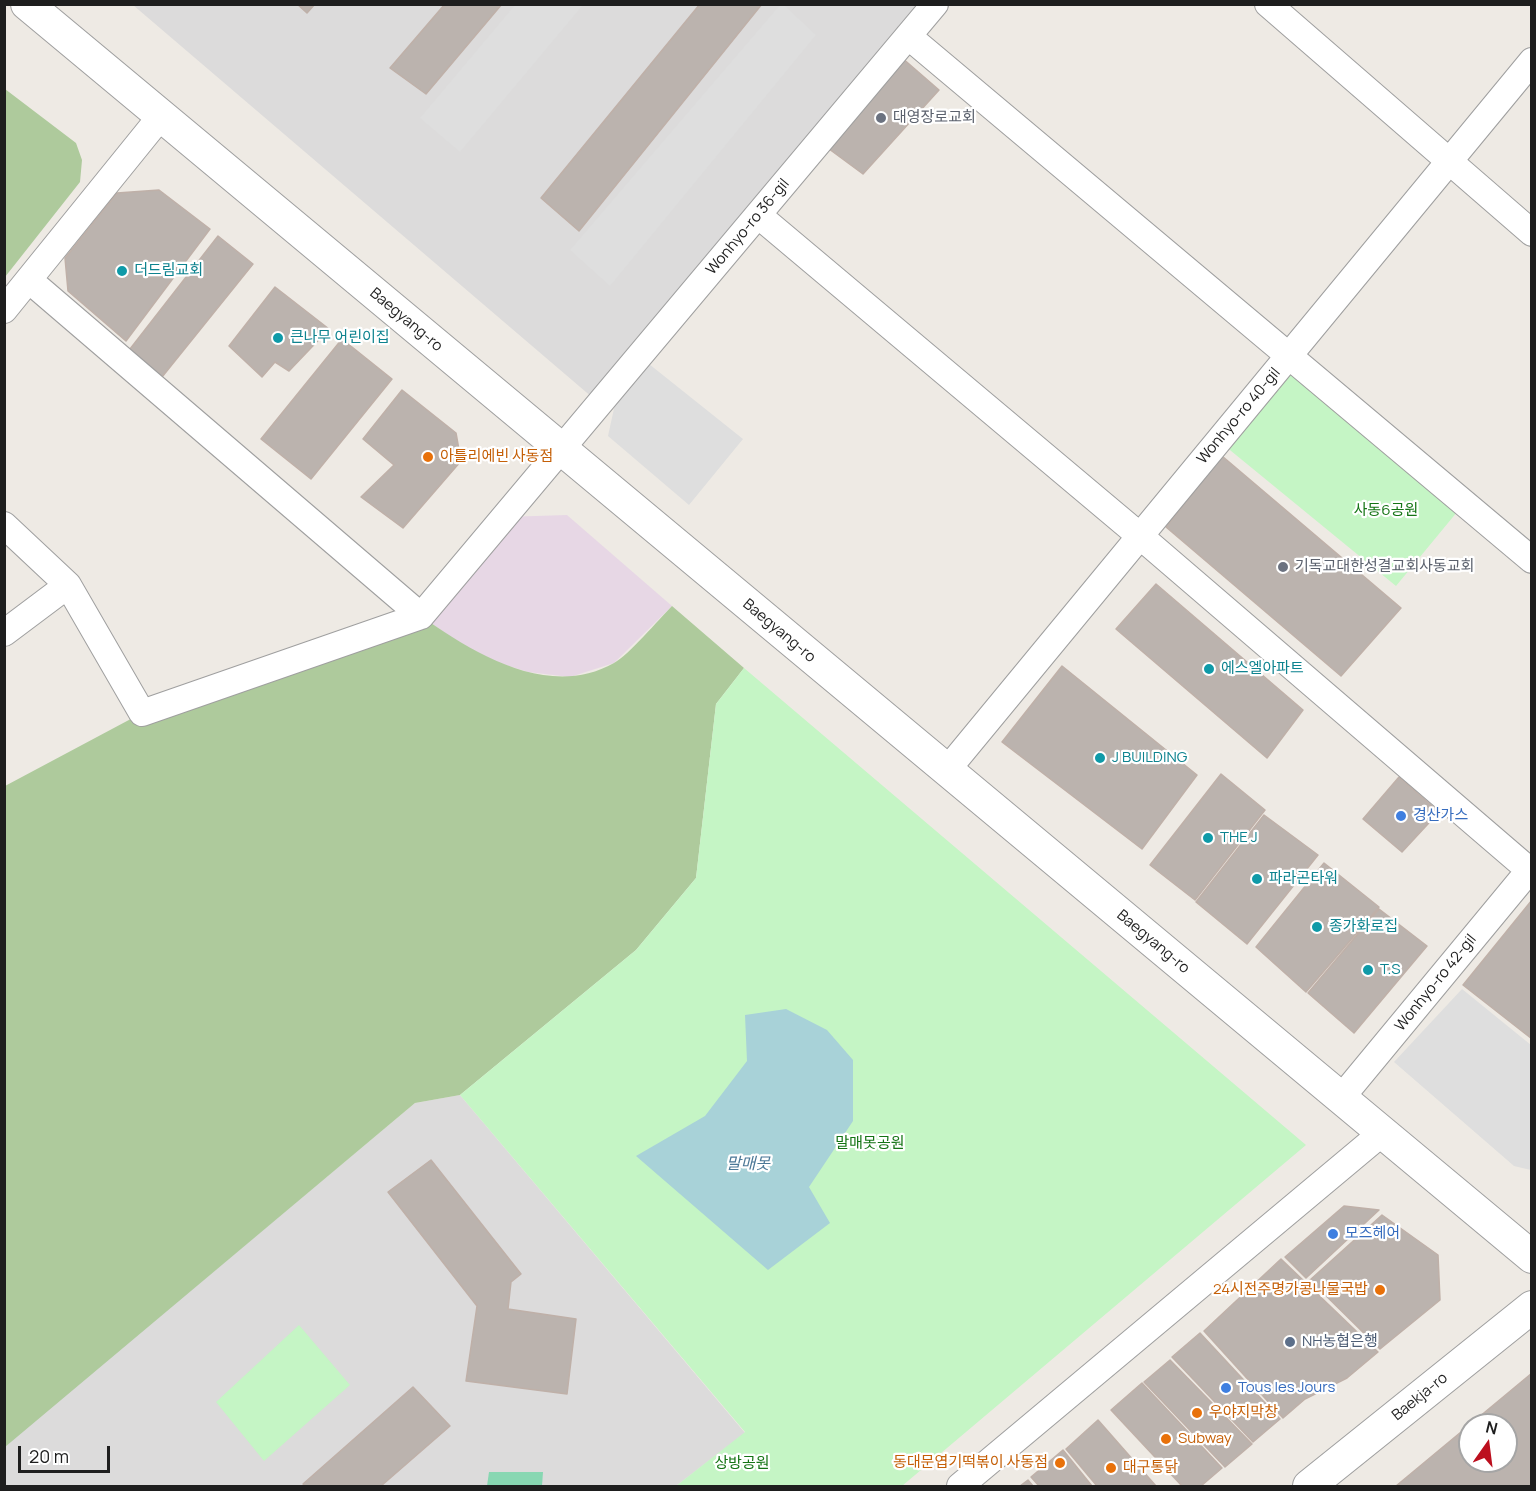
<!DOCTYPE html>
<html>
<head>
<meta charset="utf-8">
<style>
  body { margin:0 }
  #map { position:relative; width:1536px; height:1491px; overflow:hidden; background:#eeeae4; font-family:Manrope,sans-serif }
  canvas { display:block }
  .frame { position:absolute; inset:0; border:6px solid #1e1e1e; pointer-events:none }
  .north { position:absolute; left:1458px; top:1413px; width:60px; height:60px; box-sizing:border-box; background:#fff; border:2px solid #a5a5a5; border-radius:50%; rotate:14deg; font-size:16px; font-weight:700; line-height:24px; text-align:center; color:#1e1e1e }
  .north::after { content:''; display:block; margin:auto; width:21px; height:27px; background:#bc0f1e; clip-path:polygon(50% 0,100% 100%,50% 72%,0 100%) }
  .scale { position:absolute; left:18px; top:1446px; width:92px; height:27px; box-sizing:border-box; border:3px solid #1e1e1e; border-top:0; padding-left:8px; font-size:18px; line-height:21px; white-space:nowrap; color:#1e1e1e; -webkit-text-stroke:4px #fff; paint-order:stroke }
</style>
</head>
<body>
<div id="map">
<canvas width="1536" height="1491"></canvas>
<div class="frame"></div>
<div class="north">N</div>
<div class="scale">20 m</div>
</div>
<script>
const ctx = document.querySelector('canvas').getContext('2d');
ctx.lineJoin = 'round';
function fillPath(path, color) {
  ctx.fillStyle = color;
  ctx.fill(path, 'evenodd');
}
function trace(path, color, width, dash) {
  ctx.strokeStyle = color;
  ctx.lineWidth = width;
  ctx.lineCap = dash ? 'butt' : 'round';
  ctx.setLineDash(dash || []);
  ctx.stroke(path);
}
function write(font, color, halo, rows, align = 'center') {
  ctx.font = font + ' Manrope,"Noto Sans KR",sans-serif';
  ctx.lineWidth = 4.5;
  ctx.setLineDash([]);
  ctx.textBaseline = 'middle';
  ctx.strokeStyle = halo;
  ctx.fillStyle = color;
  for (const [text, x, y, turn = 0] of rows) {
    ctx.save();
    ctx.translate(x, y);
    ctx.rotate((+turn || 0) * Math.PI / 180);
    ctx.textAlign = isNaN(turn) ? turn : align;
    if (halo) ctx.strokeText(text, 0, 0);
    ctx.fillText(text, 0, 0);
    ctx.restore();
  }
}
const residential = new Path2D(`
  M133 5H935L600 404Z
  M460 1095 745 1433 676 1486H5V1447L16 1436 415 1103Z`);
const industrial = new Path2D(`
  M567 515 672 606 614 663 570 677 528 672 496 662 459 643 421 616 504 517Z`);
const forest = new Path2D(`
  M5 89 76 143 82 160 80 182 5 277Z
  M672 606 744 668 716 704 696 878 636 950 460 1095 415 1103 5 1447V786L142 713 421 616C473 653 549 700 614 663 628 656 659 619 672 606Z`);
const park = new Path2D(`
  M1289 365 1462 506 1396 586 1225 446Z
  M744 668 1306 1145 902 1486H676L745 1432 460 1095 636 950 696 878 716 704Z
  M299 1325 350 1385 264 1461 216 1402Z`);
const pitch = new Path2D(`
  M489 1472H543L542 1486H487Z`);
const parking = new Path2D(`
  M515 5H583L460 152 420 118Z
  M780 5H784L816 35 610 286 570 250Z
  M649 364 743 439 689 505 608 436 615 404Z
  M1462 989 1531 1045V1170L1514 1166 1394 1062Z`);
const water = new Path2D(`
  M786 1009 827 1030 853 1060V1121L809 1187 830 1223 768 1270 636 1156 705 1116 747 1061 745 1015Z`);
const building = new Path2D(`
  M297 4H315L307 13Z
  M445 4H502L426 94 390 68Z
  M700 4H762L579 231 541 198Z
  M901 57 939 90 863 174 825 146Z
  M159 190 210 229 126 341 68 291 65 258 117 193Z
  M218 236 253 264 162 377 130 349Z
  M275 287 329 329 289 371 275 362 262 377 229 346Z
  M342 339 392 379 311 479 261 439Z
  M402 390 456 433 461 461 403 528 361 497 394 465 363 439Z
  M1222 456 1401 608 1341 676 1166 527Z
  M1156 584 1303 710 1267 758 1116 629Z
  M1062 666 1197 775 1142 849 1002 742Z
  M1221 774 1265 810 1195 900 1150 865Z
  M1399 777 1439 812 1402 852 1363 819Z
  M1264 815 1318 855 1247 944 1196 902Z
  M1324 863 1379 907 1306 992 1256 947Z
  M1532 900V1039L1463 985Z
  M1379 909 1427 946 1354 1033 1308 993Z
  M431 1160 521 1274 511 1282 508 1309 576 1319 567 1394 466 1381 477 1306 388 1192Z
  M1344 1206 1379 1210 1306 1278 1285 1257Z
  M1382 1215 1438 1255 1440 1300 1380 1349 1310 1280Z
  M1281 1259 1378 1352 1347 1378 1305 1399 1283 1418 1204 1331Z
  M1200 1333 1280 1419 1253 1442 1172 1357Z
  M1170 1360 1252 1444 1225 1467 1144 1382Z
  M1532 1373V1486H1396ZM1470 1425H1506V1461H1470Z
  M1142 1383 1222 1468 1201 1486H1182L1111 1410Z
  M413 1387 450 1426 381 1486H305L303 1484Z
  M1098 1420 1156 1486H1097L1066 1449Z
  M1063 1450 1092 1486H1039L1031 1477Z
  M1028 1480 1033 1486H1020Z`);
const minor = new Path2D(`
  M1268 4 1532 233
  M908 36 1532 560
  M758 215 1140 536 1529 870
  M29 280 421 616
  M4 310 161 116
  M4 525 68 585 142 713 421 616 935 4
  M4 633 68 585
  M947 770 1532 61
  M1341 1098 1532 867
  M960 1486 1382 1133`);
const tertiary = new Path2D(`
  M27 4 1532 1257
  M1309 1486 1532 1307`);
const markers = [
  [881,118,6,"#6b7280"],
  [122,271,6,"#0f9aa8"],
  [278,338,6,"#0f9aa8"],
  [428,457,6,"#e8710a"],
  [1283,567,6,"#6b7280"],
  [1209,669,6,"#0f9aa8"],
  [1100,758,6,"#0f9aa8"],
  [1401,816,6,"#3f7fe0"],
  [1208,838,6,"#0f9aa8"],
  [1257,879,6,"#0f9aa8"],
  [1317,927,6,"#0f9aa8"],
  [1368,970,6,"#0f9aa8"],
  [1333,1234,6,"#3f7fe0"],
  [1380,1290,6,"#e8710a"],
  [1290,1342,6,"#5c6f8a"],
  [1226,1388,6,"#3f7fe0"],
  [1197,1413,6,"#e8710a"],
  [1166,1439,6,"#e8710a"],
  [1060,1463,6,"#e8710a"],
  [1111,1468,6,"#e8710a"]
];
const worshipNames = [
  ["대영장로교회",893,118],
  ["기독교대한성결교회사동교회",1295,567]
];
const streetNames = [
  ["Wonhyo-ro 36-gil",748,227,-50],
  ["Baegyang-ro",406,320,40],
  ["Wonhyo-ro 40-gil",1239,416,-50],
  ["Baegyang-ro",779,631,40],
  ["Baegyang-ro",1153,942,40],
  ["Wonhyo-ro 42-gil",1436,983,-51],
  ["Baekja-ro",1420,1397,-39]
];
const cultureNames = [
  ["더드림교회",134,271],
  ["큰나무 어린이집",290,338],
  ["에스엘아파트",1221,669],
  ["J BUILDING",1112,758],
  ["THE J",1220,838],
  ["파라곤타워",1269,879],
  ["종가화로집",1329,927],
  ["T.S",1380,970]
];
const foodNames = [
  ["아틀리에빈 사동점",440,457],
  ["24시전주명가콩나물국밥",1368,1290,"right"],
  ["우야지막창",1209,1413],
  ["Subway",1178,1439],
  ["동대문엽기떡볶이 사동점",1048,1463,"right"],
  ["대구통닭",1123,1468]
];
const parkNames = [
  ["사동6공원",1386,511],
  ["말매못공원",870,1144],
  ["상방공원",742,1464]
];
const shopNames = [
  ["경산가스",1413,816],
  ["모즈헤어",1345,1234],
  ["Tous les Jours",1238,1388]
];
const serviceNames = [
  ["NH농협은행",1302,1342]
];
const waterNames = [
  ["말매못",748,1165]
];
fillPath(residential, '#dcdbdb');
fillPath(industrial, '#e7d7e5');
fillPath(forest, '#aeca9c');
fillPath(park, '#c5f5c5');
fillPath(pitch, '#88d7b2');
fillPath(parking, '#dedede');
fillPath(water, '#a8d2d8');
fillPath(building, '#bbb3ae');
trace(building, '#bfb0a8', 1.5);
trace(minor, '#9f9f9f', 28);
trace(tertiary, '#9f9f9f', 34);
trace(minor, '#fff', 26);
trace(tertiary, '#fff', 32);
for (const [x, y, r, color] of markers) {
  const dot = new Path2D();
  dot.arc(x, y, r, 0, 2 * Math.PI);
  ctx.fillStyle = color;
  ctx.fill(dot);
  trace(dot, '#fff', 2);
}
write('15px', '#5b616d', '#fff', worshipNames, 'left');
write('15px', '#1e1e1e', '#fff', streetNames);
write('15px', '#0d838f', '#fff', cultureNames, 'left');
write('15px', '#c56008', '#fff', foodNames, 'left');
write('15px', '#147414', '#fff', parkNames);
write('15px', '#366cbe', '#fff', shopNames, 'left');
write('15px', '#4e5e75', '#fff', serviceNames, 'left');
write('italic 16px', '#4c7897', '#fff', waterNames);
</script>
</body>
</html>
